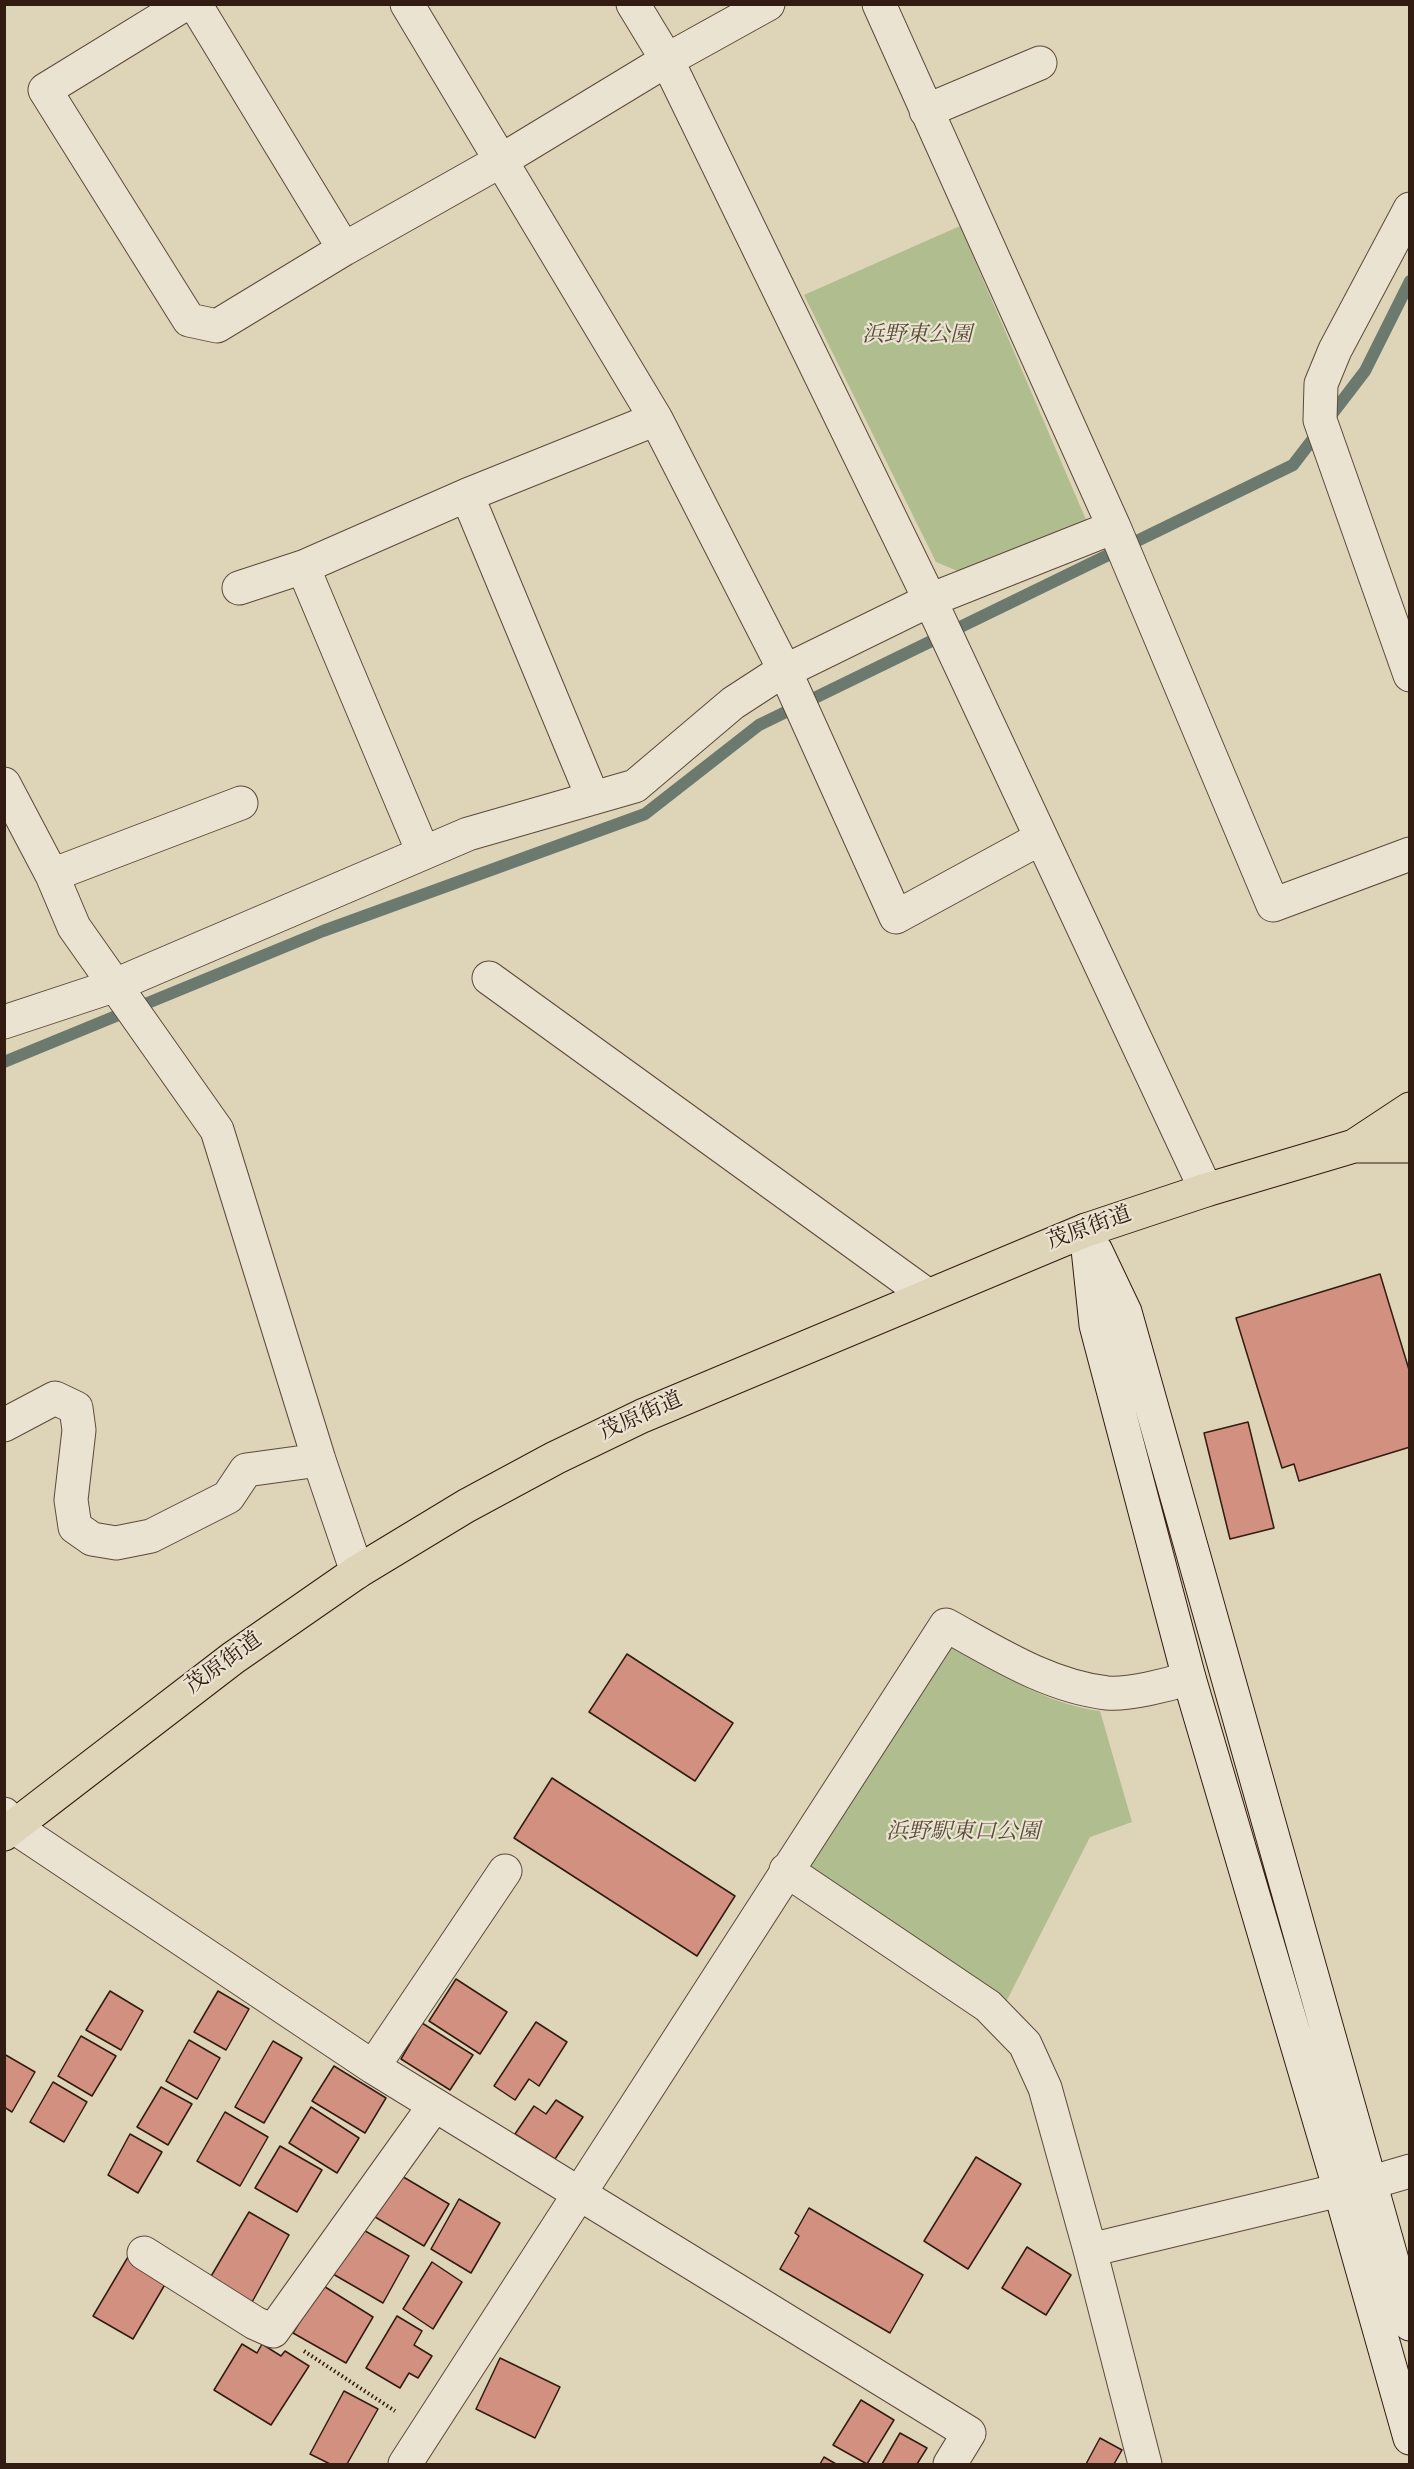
<!DOCTYPE html>
<html>
<head>
<meta charset="utf-8">
<style>
  body { margin:0 }
  #map { position:relative; width:1414px; height:2469px; overflow:hidden; background:#ded4b8; font-family:"Sorts Mill Goudy",serif }
  canvas { display:block }
  .frame { position:absolute; inset:0; border:6px solid #321b10; pointer-events:none }
</style>
</head>
<body>
<div id="map">
<canvas width="1414" height="2469"></canvas>
<div class="frame"></div>
</div>
<script>
const ctx = document.querySelector('canvas').getContext('2d');
ctx.lineJoin = 'round';
function fillPath(path, color) {
  ctx.fillStyle = color;
  ctx.fill(path, 'evenodd');
}
function trace(path, color, width, dash) {
  ctx.strokeStyle = color;
  ctx.lineWidth = width;
  ctx.lineCap = dash ? 'butt' : 'round';
  ctx.setLineDash(dash || []);
  ctx.stroke(path);
}
function write(font, color, halo, rows, align = 'center') {
  ctx.font = font + ' "Sorts Mill Goudy","Noto Serif JP",serif';
  ctx.lineWidth = 4.5;
  ctx.setLineDash([]);
  ctx.textBaseline = 'middle';
  ctx.strokeStyle = halo;
  ctx.fillStyle = color;
  for (const [text, x, y, turn = 0] of rows) {
    ctx.save();
    ctx.translate(x, y);
    ctx.rotate((+turn || 0) * Math.PI / 180);
    ctx.textAlign = isNaN(turn) ? turn : align;
    if (halo) ctx.strokeText(text, 0, 0);
    ctx.fillText(text, 0, 0);
    ctx.restore();
  }
}
const green = new Path2D(`
  M960 226 1087 522 972 577 936 562 804 295Z
  M951 1643C998 1672 1044 1704 1100 1711L1132 1822 1090 1837 1006 2002 806 1866Z`);
const stream = new Path2D(`
  M4 1062 323 931 645 814 759 725 1293 465 1365 371 1410 281`);
const building = new Path2D(`
  M1380 1274 1410 1373V1447L1299 1481 1294 1464 1282 1468 1236 1318Z
  M1248 1422 1274 1528 1230 1539 1204 1433Z
  M627 1654 733 1723 695 1781 589 1712Z
  M552 1778 735 1896 697 1956 514 1838Z
  M456 1979 507 2012 480 2054 429 2021Z
  M110 1991 143 2011 121 2050 86 2030Z
  M218 1991 249 2009 226 2050 194 2032Z
  M536 2022 567 2042 539 2086 529 2079 515 2100 494 2086Z
  M422 2023 473 2055 450 2090 401 2059Z
  M81 2036 116 2056 92 2096 58 2076Z
  M189 2040 220 2058 197 2099 166 2081Z
  M273 2041 302 2058 264 2123 235 2107Z
  M4 2054 35 2072 12 2112 4 2107Z
  M334 2066 386 2098 365 2133 312 2101Z
  M53 2082 87 2102 64 2142 30 2122Z
  M161 2087 192 2104 168 2145 137 2127Z
  M556 2100 583 2117 555 2159 515 2134 534 2106 546 2114Z
  M311 2107 359 2138 337 2173 289 2143Z
  M225 2112 268 2137 240 2186 197 2161Z
  M130 2134 162 2152 138 2193 108 2175Z
  M280 2146 322 2170 297 2212 255 2188Z
  M976 2157 1021 2184 968 2269 924 2241Z
  M395 2172 449 2204 424 2246 370 2214Z
  M459 2199 500 2223 471 2273 431 2249Z
  M809 2208 923 2275 890 2333 780 2269 799 2236 795 2233Z
  M249 2212 289 2235 251 2304 210 2278Z
  M360 2228 409 2256 383 2303 333 2274Z
  M1027 2247 1071 2275 1046 2315 1002 2288Z
  M128 2257 167 2281 133 2339 93 2316Z
  M432 2262 462 2282 433 2329 403 2309Z
  M322 2285 373 2317 346 2363 293 2333Z
  M397 2316 422 2331 414 2345 432 2356 418 2378 409 2373 400 2388 366 2368Z
  M242 2344 257 2353 262 2344 281 2356 285 2351 309 2366 271 2425 214 2390Z
  M500 2358 560 2387 535 2438 476 2409Z
  M344 2391 378 2409 347 2464H330L310 2454Z
  M861 2400 894 2420 867 2464 833 2445Z
  M900 2433 927 2448 917 2464H882Z
  M1100 2438 1122 2450 1114 2464H1086Z
  M824 2457 836 2464H820Z`);
const path = new Path2D(`
  M304 2351 395 2411`);
const street = new Path2D(`
  M185 4 45 90 189 320 217 326 344 249 502 160 667 60 768 4
  M195 4 344 249
  M407 4 656 419 785 671 896 917 1041 838
  M633 4 667 60 930 600 1206 1190
  M879 4 1114 527 1273 905 1410 854
  M926 111 1040 63
  M1410 209 1335 350 1321 384 1320 420 1410 675
  M467 495 593 798
  M303 567 423 852
  M239 588 303 567 467 495 656 419
  M4 784 52 875 74 927 217 1130 319 1460 357 1572
  M52 875 241 803
  M489 978 927 1295
  M4 1022 113 986 468 834 635 786 733 703 773 677 930 600 1114 527
  M4 1425 55 1398 76 1408 79 1430 71 1500 75 1527 92 1539 116 1543 151 1536 228 1497 246 1470 319 1460
  M4 1814 14 1827 373 2067 969 2433 950 2464
  M786 1870 988 2006 1025 2044 1045 2088 1090 2250 1145 2464
  M373 2067 505 1871
  M1090 2250 1369 2183 1410 2171
  M144 2253 255 2323 273 2331 434 2106
  M405 2464 946 1625C997 1653 1048 1686 1107 1693 1128 1695 1168 1685 1189 1678`);
const secondary = new Path2D(`
  M1086 1230 1096 1325 1189 1678 1340 2190 1410 2438
  M1096 1251 1125 1312 1410 2324`);
const primary = new Path2D(`
  M1354 1146 1410 1109
  M4 1834 233 1658 357 1572 466 1506 555 1458 642 1416 1086 1230 1206 1190 1354 1146H1410`);
const parkNames = [
  ["浜野東公園",917,337],
  ["浜野駅東口公園",963,1834]
];
const streetNames = [
  ["茂原街道",1090,1230,-20],
  ["茂原街道",642,1418,-24],
  ["茂原街道",225,1665,-36]
];
fillPath(green, '#b0bd8f');
trace(stream, '#6c796f', 12);
fillPath(building, '#d19080');
trace(building, '#321b10', 1.5);
trace(street, '#5d493a', 35);
trace(secondary, '#321b10', 35);
trace(primary, '#321b10', 35);
trace(path, '#321b10', 4, [1.5, 3]);
trace(street, '#eae3d1', 33);
trace(secondary, '#eae3d1', 33);
trace(primary, '#ded4b8', 33);
write('italic 22px', '#584c36', '#eae3d1', parkNames);
write('22px', '#321b10', '#eae3d1', streetNames);
</script>
</body>
</html>
